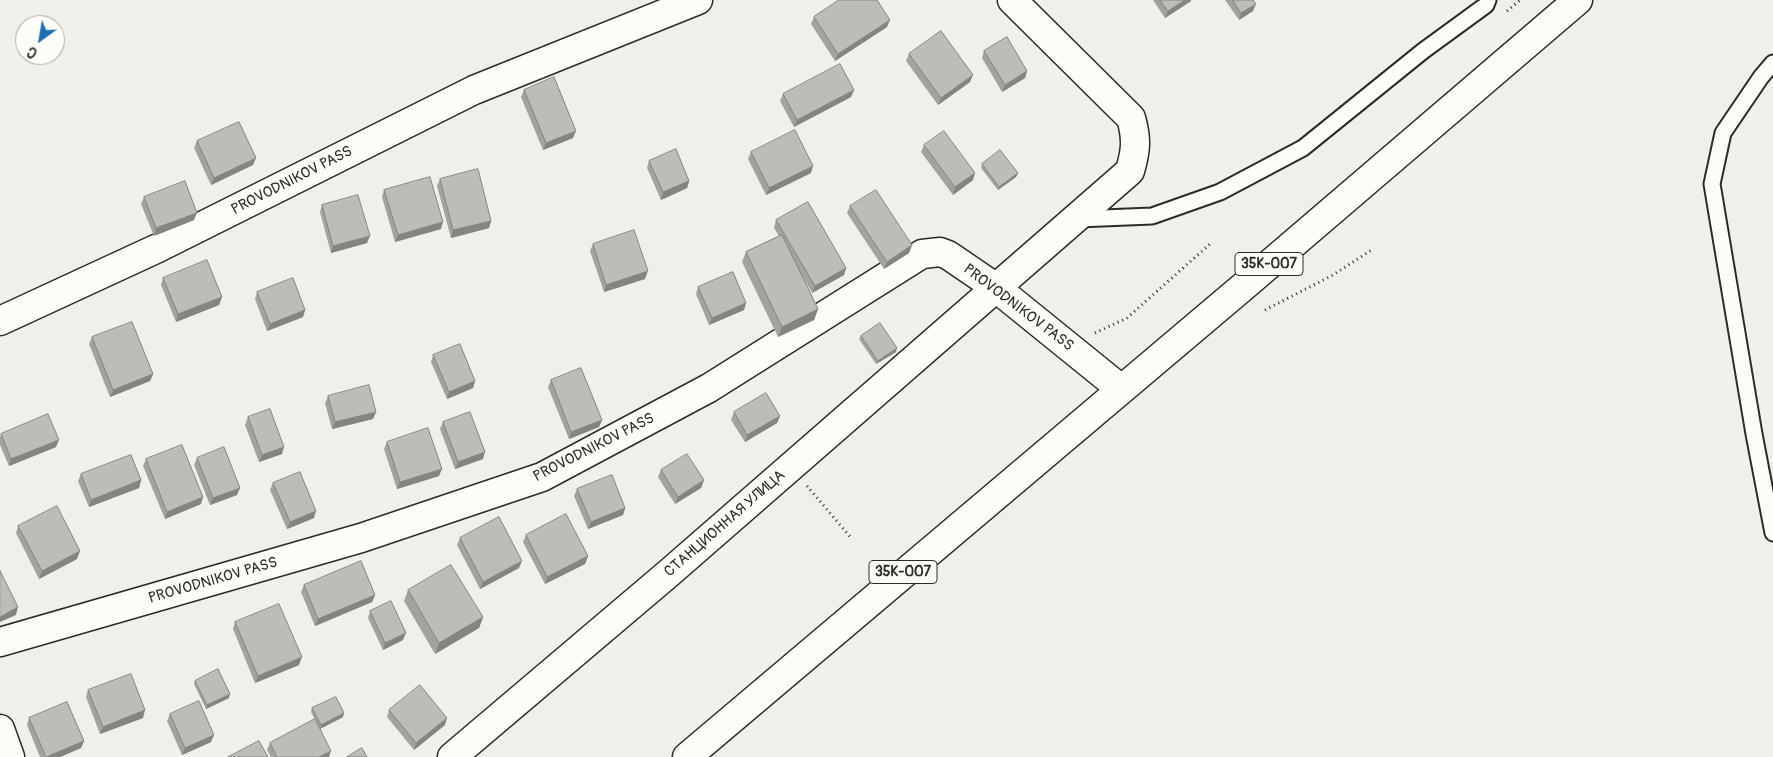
<!DOCTYPE html>
<html>
<head>
<meta charset="utf-8">
<style>
  body { margin:0 }
  #map { position:relative; width:1773px; height:757px; overflow:hidden; background:#f0efeb; font-family:Pangolin,sans-serif }
  canvas { display:block }
  .north { position:absolute; left:15px; top:15px; width:50px; height:50px; box-sizing:border-box; background:#fdfcf7; border:1px solid #a9a8a5; border-radius:50%; rotate:212deg; font-size:14px; font-weight:700; line-height:20px; text-align:center; color:#2b2b2b }
  .north::after { content:''; display:block; margin:auto; width:18px; height:22px; background:#1f6fb2; clip-path:polygon(50% 0,100% 100%,50% 72%,0 100%) }
</style>
</head>
<body>
<div id="map">
<canvas width="1773" height="757"></canvas>
<div class="north">С</div>
</div>
<script>
const ctx = document.querySelector('canvas').getContext('2d');
ctx.lineJoin = 'round';
function trace(path, color, width, dash) {
  ctx.strokeStyle = color;
  ctx.lineWidth = width;
  ctx.lineCap = dash ? 'butt' : 'round';
  ctx.setLineDash(dash || []);
  ctx.stroke(path);
}
function fillPath(path, color) {
  ctx.fillStyle = color;
  ctx.fill(path, 'evenodd');
}
function write(font, color, halo, rows, align = 'center') {
  ctx.font = font + ' Pangolin,sans-serif';
  ctx.lineWidth = 5;
  ctx.setLineDash([]);
  ctx.textBaseline = 'middle';
  ctx.strokeStyle = halo;
  ctx.fillStyle = color;
  for (const [text, x, y, turn = 0] of rows) {
    ctx.save();
    ctx.translate(x, y);
    ctx.rotate((+turn || 0) * Math.PI / 180);
    ctx.textAlign = isNaN(turn) ? turn : align;
    if (halo) ctx.strokeText(text, 0, 0);
    ctx.fillText(text, 0, 0);
    ctx.restore();
  }
}
const path = new Path2D(`
  M1507 11 1520 0
  M1265 310 1333 275 1373 249
  M1095 333 1127 318 1210 244
  M807 486 852 539`);
const lane = new Path2D(`
  M1773 63 1761 77 1723 133 1712 184 1754 434 1773 533
  M1078 219 1152 216 1220 192 1303 148 1423 51 1486 5 1488 0`);
const street = new Path2D(`
  M0 321 158 248 474 90 698 0
  M0 642 361 538 542 477 709 388 922 254 940 252 948 255 995 287 1121 389
  M0 729 10 757
  M452 757 669 573 1130 171C1136 150 1137 139 1131 118L1012 0`);
const primary = new Path2D(`
  M687 757 1244 286 1578 0`);
const wall = new Path2D(`
  M1153 0H1191V1L1165 18Z
  M1225 0H1253V11L1239 20Z
  M814 17 887 27 835 61 811 24Z
  M984 51 1027 71 1025 78 1002 92 982 58Z
  M909 54 970 82 938 105 906 61Z
  M524 90 573 138 543 150 521 97Z
  M783 94 851 97 794 127 780 101Z
  M197 141 253 165 211 185 194 148Z
  M924 145 973 180 953 195 921 152Z
  M751 152 811 173 766 195 748 159Z
  M649 161 689 181 687 188 661 200 647 168Z
  M982 164 1018 173 1016 177 998 190 981 168Z
  M440 179 491 221 489 228 451 238 437 186Z
  M384 190 441 229 395 242 382 197Z
  M144 197 194 220 154 236 141 204Z
  M322 205 367 243 331 253 320 212Z
  M850 206 912 245 909 253 884 269 847 213Z
  M776 220 846 268 844 275 812 293 803 277 818 309 814 320 778 337 742 262 746 252 779 236 774 228Z
  M593 244 645 279 604 292 590 251Z
  M163 278 222 297 219 305 176 322 161 285Z
  M698 287 746 303 744 310 709 325 696 294Z
  M257 292 305 310 303 317 267 331 255 299Z
  M861 336 896 352 876 364 859 339Z
  M92 337 153 374 150 381 110 397 89 344Z
  M433 355 475 381 473 388 447 399 431 362Z
  M551 380 602 420 599 427 569 439 548 387Z
  M328 396 373 419 332 429 325 403Z
  M734 412 780 416 777 423 745 442 731 420Z
  M248 417 282 454 259 462 245 425Z
  M443 422 483 459 455 469 440 429Z
  M1 434 56 447 9 466 0 445V437Z
  M387 442 439 476 397 489 384 449Z
  M197 458 237 495 210 505 194 465Z
  M146 459 201 504 165 519 143 466Z
  M661 470 704 480 701 488 675 504 658 477Z
  M81 474 141 480 139 488 89 507 78 481Z
  M273 483 314 518 287 529 270 490Z
  M577 489 625 508 623 515 588 529 574 496Z
  M18 526 77 559 39 579 16 533Z
  M526 535 588 556 585 564 545 584 523 542Z
  M460 538 519 568 480 589 457 545Z
  M304 585 375 595 372 602 315 626 301 592Z
  M408 590 483 617 479 628 435 654 404 601Z
  M370 611 403 640 383 650 368 618Z
  M235 622 299 665 255 683 233 629Z
  M195 681 229 698 206 709 194 684Z
  M88 690 143 718 100 734 86 697Z
  M312 708 343 717 320 729 311 712Z
  M389 710 445 725 414 750 387 717Z
  M170 714 211 742 182 755 167 721Z
  M29 718 84 741 81 748 60 757H40L27 725Z
  M270 743 329 757H271L267 750Z`);
const shadedWall = new Path2D(`
  M1185 0H1191V1L1165 18 1168 11Z
  M1256 4 1253 11 1239 20 1241 13Z
  M890 20 887 27 835 61 838 54Z
  M1027 71 1025 78 1002 92 1005 85Z
  M973 75 970 82 938 105 941 98Z
  M854 90 851 97 794 127 797 120Z
  M576 131 573 138 543 150 546 143Z
  M256 158 253 165 211 185 214 178Z
  M813 166 811 173 766 195 769 188Z
  M975 173 973 180 953 195 955 187Z
  M1018 173 1016 177 998 190 999 187Z
  M689 181 687 188 661 200 663 192Z
  M197 213 194 220 154 236 156 228Z
  M491 221 489 228 451 238 453 230Z
  M443 222 441 229 395 242 398 235Z
  M370 236 367 243 331 253 333 246Z
  M912 245 909 253 884 269 887 262Z
  M846 268 844 275 812 293 815 286Z
  M648 271 645 279 604 292 606 285Z
  M222 297 219 305 176 322 178 314Z
  M746 303 744 310 709 325 712 318Z
  M818 309 814 320 778 337 782 327Z
  M305 310 303 317 267 331 270 324Z
  M897 348 896 352 876 364 878 361Z
  M153 374 150 381 110 397 113 390Z
  M475 381 473 388 447 399 449 392Z
  M376 412 373 419 332 429 335 422Z
  M780 416 777 423 745 442 747 435Z
  M602 420 599 427 569 439 571 432Z
  M59 440 56 447 9 466 11 459Z
  M284 447 282 454 259 462 262 455Z
  M485 452 483 459 455 469 458 462Z
  M442 469 439 476 397 489 400 482Z
  M141 480 139 488 89 507 91 500Z
  M704 480 701 488 675 504 678 497Z
  M240 488 237 495 210 505 213 498Z
  M203 497 201 504 165 519 167 512Z
  M625 508 623 515 588 529 591 522Z
  M316 511 314 518 287 529 290 522Z
  M80 551 77 559 39 579 42 571Z
  M588 556 585 564 545 584 547 577Z
  M522 561 519 568 480 589 483 582Z
  M375 595 372 602 315 626 318 619Z
  M18 607 16 615 0 622V617Z
  M483 617 479 628 435 654 439 643Z
  M406 633 403 640 383 650 385 643Z
  M302 657 299 665 255 683 258 676Z
  M230 694 229 698 206 709 207 705Z
  M145 710 143 718 100 734 103 727Z
  M344 713 343 717 320 729 321 725Z
  M447 718 445 725 414 750 416 743Z
  M214 735 211 742 182 755 185 748Z
  M84 741 81 748 60 757H46Z
  M331 751 329 757H319Z`);
const building = new Path2D(`
  M839 0H877L890 20 838 54 814 17Z
  M1160 0H1185L1168 11Z
  M1233 0H1253L1256 4 1241 13Z
  M941 31 973 75 941 98 909 54Z
  M1007 37 1027 71 1005 85 984 51Z
  M840 64 854 90 797 120 783 94Z
  M554 77 576 131 546 143 524 90Z
  M239 122 256 158 214 178 197 141Z
  M795 130 813 166 769 188 751 152Z
  M944 131 975 173 955 187 924 145Z
  M676 149 689 181 663 192 649 161Z
  M1000 150 1018 173 999 187 982 164Z
  M478 169 491 221 453 230 440 179Z
  M430 177 443 222 398 235 384 190Z
  M185 181 197 213 156 228 144 197Z
  M876 190 912 245 887 262 850 206Z
  M358 195 370 236 333 246 322 205Z
  M808 202 846 268 815 286 776 220Z
  M634 230 648 271 606 285 593 244Z
  M782 235 818 309 782 327 746 252Z
  M207 260 222 297 178 314 163 278Z
  M733 272 746 303 712 318 698 287Z
  M293 278 305 310 270 324 257 292Z
  M132 322 153 374 113 390 92 337Z
  M880 323 897 348 878 361 861 336Z
  M460 344 475 381 449 392 433 355Z
  M581 368 602 420 571 432 551 380Z
  M369 385 376 412 335 422 328 396Z
  M766 393 780 416 747 435 734 412Z
  M270 409 284 447 262 455 248 417Z
  M470 412 485 452 458 462 443 422Z
  M48 414 59 440 11 459 1 434Z
  M428 428 442 469 400 482 387 442Z
  M182 445 203 497 167 512 146 459Z
  M224 447 240 488 213 498 197 458Z
  M687 454 704 480 678 497 661 470Z
  M131 455 141 480 91 500 81 474Z
  M300 472 316 511 290 522 273 483Z
  M612 475 625 508 591 522 577 489Z
  M57 506 80 551 42 571 18 526Z
  M566 514 588 556 547 577 526 535Z
  M499 517 522 561 483 582 460 538Z
  M361 561 375 595 318 619 304 585Z
  M451 565 483 617 439 643 408 590Z
  M0 571 18 607 0 617Z
  M391 601 406 633 385 643 370 611Z
  M279 604 302 657 258 676 235 622Z
  M218 669 230 694 207 705 195 681Z
  M131 674 145 710 103 727 88 690Z
  M420 685 447 718 416 743 389 710Z
  M336 697 344 713 321 725 312 708Z
  M199 701 214 735 185 748 170 714Z
  M67 702 84 741 46 757 29 718Z
  M315 719 331 751 319 757H277L270 743Z
  M259 741 268 757H228Z
  M362 748 367 757H347Z`);
const shields = [
  [1269,264,68],
  [903,572,68]
];
const shieldNames = [
  ["35К-007",1269,264],
  ["35К-007",903,572]
];
const streetNames = [
  ["PROVODNIKOV PASS",292,181,-27],
  ["PROVODNIKOV PASS",1018,308,37],
  ["PROVODNIKOV PASS",594,448,-27],
  ["СТАНЦИОННАЯ УЛИЦА",725,524,-41],
  ["PROVODNIKOV PASS",213,581,-16]
];
trace(lane, '#2b2b2b', 19);
trace(street, '#2b2b2b', 31);
trace(primary, '#2b2b2b', 31);
trace(path, '#2b2b2b', 3, [1, 4]);
trace(lane, '#fdfcf7', 15);
trace(street, '#fdfcf7', 28);
trace(primary, '#fdfcf7', 28);
fillPath(wall, '#a3a29e');
fillPath(shadedWall, '#848481');
fillPath(building, '#bdbcb8');
trace(building, '#848481', 1);
for (const [x, y, w] of shields) {
  const box = new Path2D();
  box.roundRect(x - w / 2, y - 11.5, w, 23, 4);
  ctx.fillStyle = '#fdfcf7';
  ctx.fill(box);
  trace(box, '#2b2b2b', 1);
}
write('bold 14px', '#2b2b2b', null, shieldNames);
write('15px', '#2b2b2b', '#fdfcf7', streetNames);
</script>
</body>
</html>
